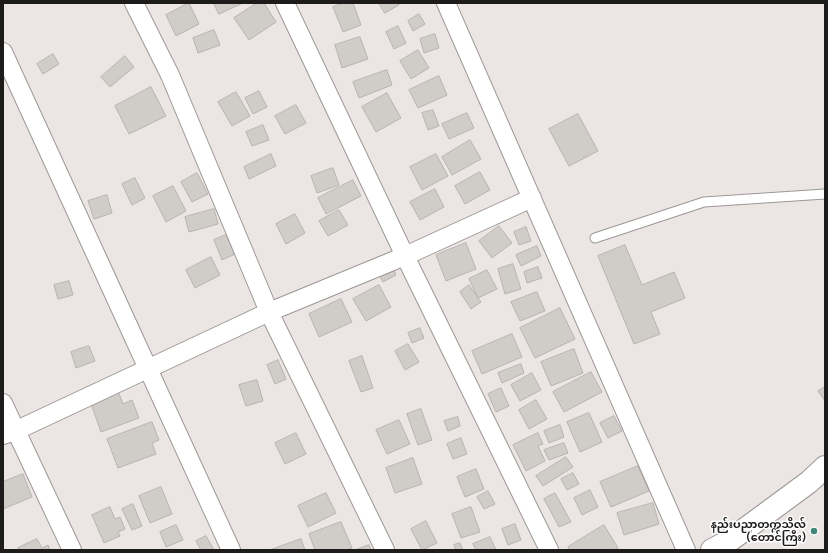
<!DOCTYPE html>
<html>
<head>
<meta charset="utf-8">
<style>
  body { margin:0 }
  #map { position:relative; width:828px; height:553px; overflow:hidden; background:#ebe5e4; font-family:Figtree,sans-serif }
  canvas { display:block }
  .frame { position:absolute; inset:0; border:4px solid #1e1c1b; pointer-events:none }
</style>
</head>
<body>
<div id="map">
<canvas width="828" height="553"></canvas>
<div class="frame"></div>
</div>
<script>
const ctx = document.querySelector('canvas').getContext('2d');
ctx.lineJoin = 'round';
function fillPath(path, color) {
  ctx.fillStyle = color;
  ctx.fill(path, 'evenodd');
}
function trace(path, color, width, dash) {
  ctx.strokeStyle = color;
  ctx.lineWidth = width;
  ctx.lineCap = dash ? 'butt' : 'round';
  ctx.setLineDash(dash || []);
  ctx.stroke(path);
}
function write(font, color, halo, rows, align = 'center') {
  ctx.font = font + ' Figtree,"Noto Sans Myanmar",sans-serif';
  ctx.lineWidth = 3;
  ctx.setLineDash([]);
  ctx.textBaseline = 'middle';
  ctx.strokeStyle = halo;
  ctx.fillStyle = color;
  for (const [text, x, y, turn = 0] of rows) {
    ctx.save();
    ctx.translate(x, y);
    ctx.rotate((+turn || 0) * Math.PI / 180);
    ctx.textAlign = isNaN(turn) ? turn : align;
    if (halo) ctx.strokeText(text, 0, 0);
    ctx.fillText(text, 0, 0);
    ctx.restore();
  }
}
const building = new Path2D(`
  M189 3 199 24 176 36 166 15Z
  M214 3H243L219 14Z
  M257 3H264L276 22 249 40 234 18Z
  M343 3H353L361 25 343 32 333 7Z
  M379 3H398L399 5 385 13Z
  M419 14 425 24 413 31 408 21Z
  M398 26 406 43 394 49 386 32Z
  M214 30 220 45 198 53 193 38Z
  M435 34 439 48 424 53 420 39Z
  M360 37 368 59 342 68 335 45Z
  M418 50 429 68 411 79 400 61Z
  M53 54 59 64 43 74 37 64Z
  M125 56 134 67 110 87 101 77Z
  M387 70 392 85 359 98 353 82Z
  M439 76 447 95 418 108 409 90Z
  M151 87 166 116 129 134 115 106Z
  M259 91 267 107 253 114 245 98Z
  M236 92 250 116 232 126 218 102Z
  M387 93 401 118 376 132 362 107Z
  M296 105 306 123 285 134 275 116Z
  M433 110 439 126 428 130 422 113Z
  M467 113 474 128 449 139 442 124Z
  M578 114 598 151 569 166 549 129Z
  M263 125 269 140 252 146 246 132Z
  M470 140 481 159 452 175 442 157Z
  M271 154 276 166 249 179 244 167Z
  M436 154 448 176 422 190 410 167Z
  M333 168 339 185 317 193 311 176Z
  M480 172 490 190 465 204 455 186Z
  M197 173 208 194 192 202 181 182Z
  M135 178 145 198 132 205 122 184Z
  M353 180 361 196 326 214 318 198Z
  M173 186 186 211 166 222 153 196Z
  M435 189 444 207 420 220 410 202Z
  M107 195 112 213 94 219 88 201Z
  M214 209 218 224 189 232 185 217Z
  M339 210 348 225 328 236 319 221Z
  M295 214 305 233 286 244 276 224Z
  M499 226 512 243 492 258 479 241Z
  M526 227 531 241 519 245 514 232Z
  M226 235 235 254 222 260 214 240Z
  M466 243 476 269 446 281 436 255Z
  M625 245 642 285 674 272 685 298 651 312 660 334 634 344 598 256Z
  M537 246 541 256 521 266 516 255Z
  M211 257 220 275 195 288 186 270Z
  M513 264 521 289 505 294 498 269Z
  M392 266 396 275 383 282 378 273Z
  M538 267 542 278 527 283 524 272Z
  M487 270 497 289 478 298 469 279Z
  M69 281 73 295 58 299 54 285Z
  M379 285 391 307 366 321 353 299Z
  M469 285 481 302 471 309 460 292Z
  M537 292 545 311 520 321 511 302Z
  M341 299 352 322 319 337 309 314Z
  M560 308 575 339 535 358 520 328Z
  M420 328 424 338 412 343 408 333Z
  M512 334 522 357 482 374 472 351Z
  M408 344 419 362 405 370 395 351Z
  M89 346 95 361 76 368 71 352Z
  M574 349 583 373 551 386 541 362Z
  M362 356 373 388 361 392 349 361Z
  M278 360 286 379 275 384 267 365Z
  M521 364 524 373 502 383 498 373Z
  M591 372 602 392 564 412 553 392Z
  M532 373 541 390 520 401 511 385Z
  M257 380 263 401 246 406 239 385Z
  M825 387V401L818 391Z
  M501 388 509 406 496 412 488 394Z
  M118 391 123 404 132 400 139 418 101 432 90 401Z
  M536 400 547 419 529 429 519 410Z
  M421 409 432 440 418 445 407 414Z
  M589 413 602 442 580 452 567 422Z
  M614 416 622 431 608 438 600 423Z
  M458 417 460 426 448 431 444 421Z
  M399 420 410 444 387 454 376 430Z
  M152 422 159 440 152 443 156 454 118 468 107 439Z
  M560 425 564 437 549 443 544 431Z
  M296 433 306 454 285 464 275 443Z
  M538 433 543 444 538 446 545 461 526 471 513 445Z
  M461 438 467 454 453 459 447 444Z
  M564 443 568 453 549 460 544 450Z
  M566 457 573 467 543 486 536 476Z
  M413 458 422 484 395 493 386 468Z
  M638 466 649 491 611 507 600 482Z
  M476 469 484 489 465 497 457 477Z
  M573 473 579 484 567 490 561 479Z
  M23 474 32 497 3 509V482Z
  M161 487 172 514 150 523 139 496Z
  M590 490 598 507 582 515 574 498Z
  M488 491 495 504 484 509 477 497Z
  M326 493 336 513 308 527 298 506Z
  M555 493 571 522 559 527 544 499Z
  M653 503 659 524 624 535 617 513Z
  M133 504 142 526 132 530 122 509Z
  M110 507 115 519 120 517 125 529 118 532 120 536 104 543 92 515Z
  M471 507 480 532 461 538 452 514Z
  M426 521 437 543 422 550 411 529Z
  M341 522 352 548 345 550H315L309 534Z
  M515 524 521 540 508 545 502 529Z
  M176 525 183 540 166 547 160 532Z
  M604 525 618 548 615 550H570L568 547Z
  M206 536 214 550H201L196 541Z
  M490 537 496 550H476L473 544Z
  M37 539 42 548 48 545 50 550H19L18 548Z
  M301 539 305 550H270Z
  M460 543 463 550H456L454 545Z
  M369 545 371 550H355Z`);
const service = new Path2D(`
  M595 238 704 202 825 194`);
const minor = new Path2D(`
  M134 3 170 75 269 312 385 550
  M285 3 405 256 549 550
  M446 3 686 550
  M3 52 231 550
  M3 403 72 550
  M3 435 15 431 269 312 405 256 532 198`);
const secondary = new Path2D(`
  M712 550 729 541 809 482 825 467`);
const markers = [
  [814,531,4,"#41867a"]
];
const poiNames = [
  ["နည်းပညာတက္ကသိုလ်",806,525],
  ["(တောင်ကြီး)",806,538]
];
fillPath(building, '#d0ccc8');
trace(building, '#b7b3b0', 1);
trace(service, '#9d9897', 11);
trace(minor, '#9d9897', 20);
trace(secondary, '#9d9897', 24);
trace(service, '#fff', 9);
trace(minor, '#fff', 18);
trace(secondary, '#fff', 22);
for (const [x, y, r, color] of markers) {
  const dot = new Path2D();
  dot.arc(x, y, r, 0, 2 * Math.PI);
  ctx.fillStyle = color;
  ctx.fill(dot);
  trace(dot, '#fff', 1.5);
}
write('bold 11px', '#1e1c1b', '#fff', poiNames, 'right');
</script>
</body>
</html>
